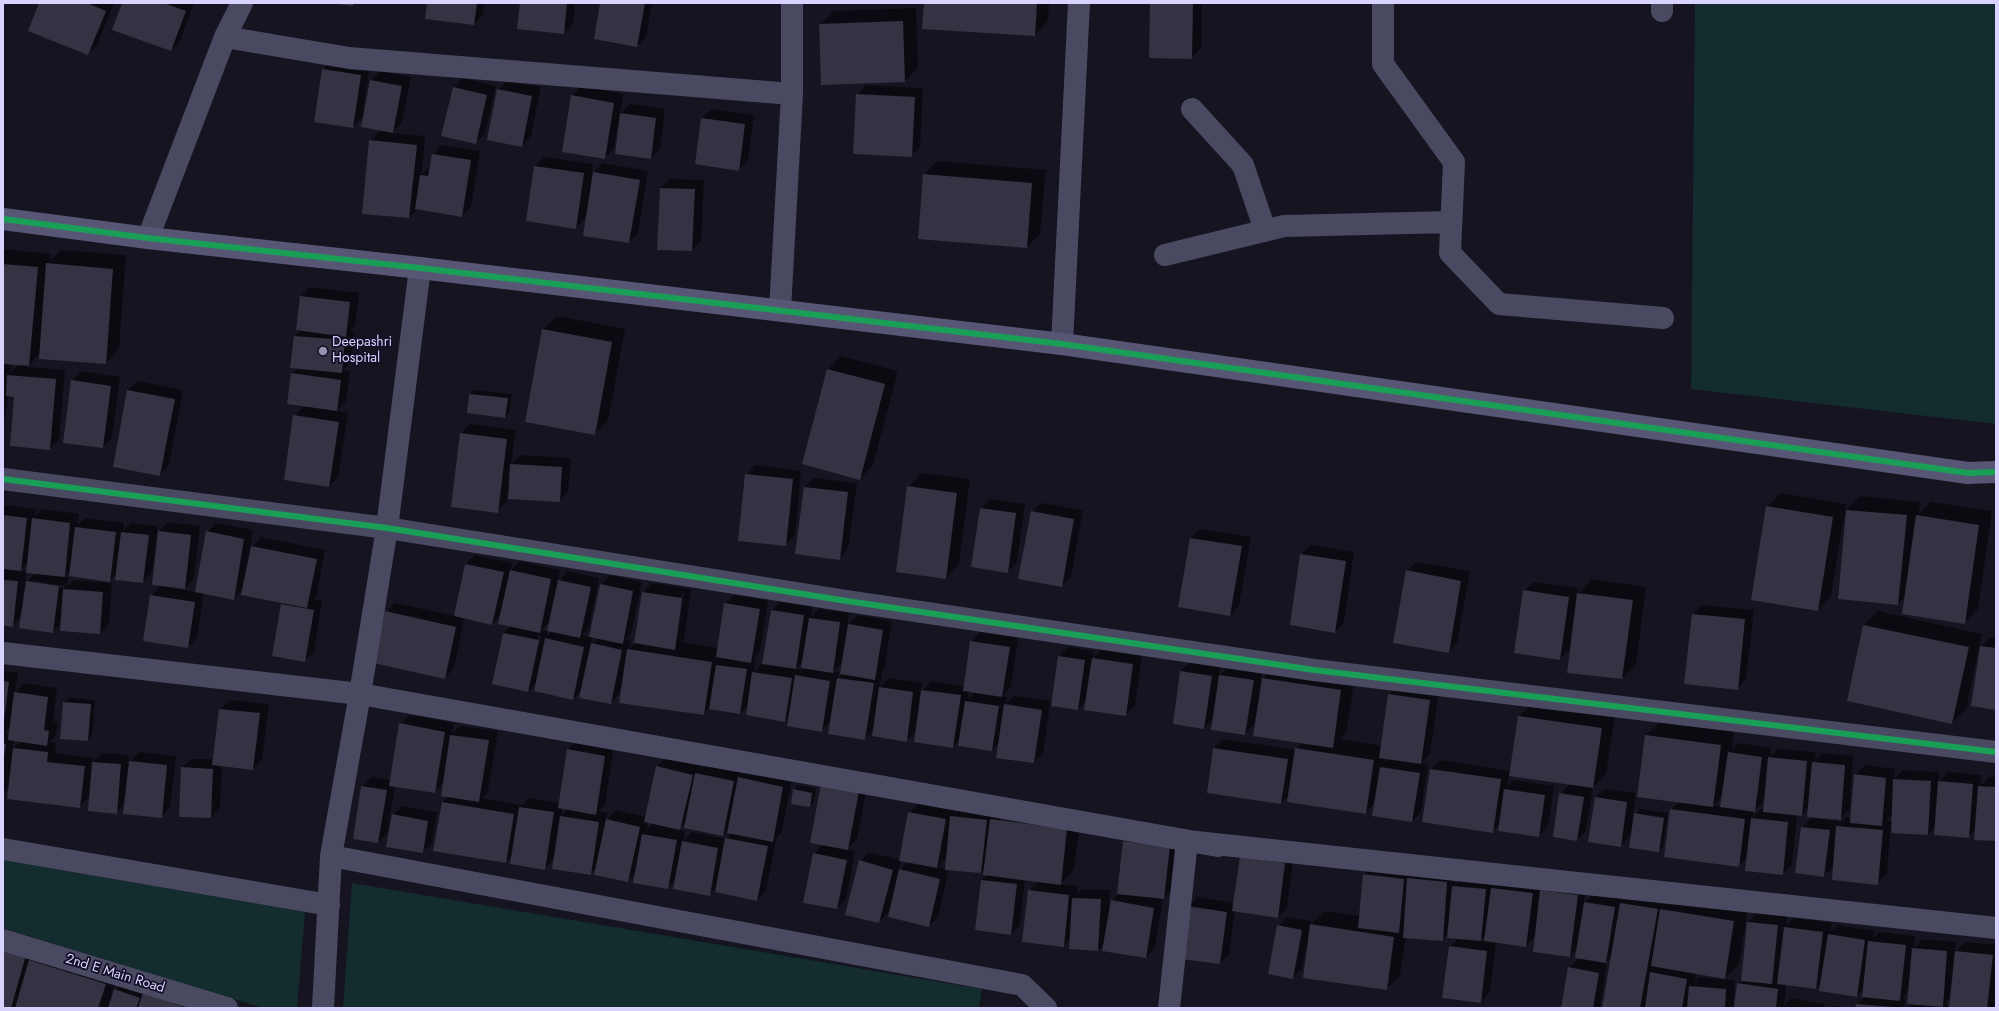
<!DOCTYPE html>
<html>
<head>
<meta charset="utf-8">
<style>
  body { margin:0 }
  #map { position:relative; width:1999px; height:1011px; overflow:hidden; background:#161421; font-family:Jost,sans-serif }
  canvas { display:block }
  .frame { position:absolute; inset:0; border:4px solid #d9d4ff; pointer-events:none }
</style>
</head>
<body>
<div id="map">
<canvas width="1999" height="1011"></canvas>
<div class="frame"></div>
</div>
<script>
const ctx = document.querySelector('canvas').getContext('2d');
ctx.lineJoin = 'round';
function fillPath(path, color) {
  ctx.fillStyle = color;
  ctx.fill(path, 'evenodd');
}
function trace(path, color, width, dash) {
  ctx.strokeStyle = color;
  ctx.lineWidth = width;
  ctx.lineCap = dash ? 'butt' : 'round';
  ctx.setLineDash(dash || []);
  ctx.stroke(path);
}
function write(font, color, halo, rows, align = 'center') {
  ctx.font = font + ' Jost,sans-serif';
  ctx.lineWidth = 3.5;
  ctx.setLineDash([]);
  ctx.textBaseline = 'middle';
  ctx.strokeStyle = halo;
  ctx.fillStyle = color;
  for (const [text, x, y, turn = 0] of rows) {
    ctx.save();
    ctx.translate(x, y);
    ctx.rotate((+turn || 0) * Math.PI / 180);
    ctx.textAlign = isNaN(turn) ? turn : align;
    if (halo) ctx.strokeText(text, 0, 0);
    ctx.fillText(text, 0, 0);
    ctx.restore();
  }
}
const green = new Path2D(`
  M1695 3H1996V424L1691 389Z
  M3 860 305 912 297 1008H263L3 928Z
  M352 883 982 989 979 1008H343Z`);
const shadow = new Path2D(`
  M40 3H114L97 45 88 54Z
  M123 3H194L180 41 171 50Z
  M428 3H484L483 15 474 24Z
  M521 3H575L573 24 564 33Z
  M602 3H652L646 37 637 46Z
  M925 3H1049L1048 21 1035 35Z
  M1151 3H1202L1201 48 1191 58Z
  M916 8 918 68 905 81 820 24 834 11Z
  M332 60 370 66 363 110H365L371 80 380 71 411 77 402 122 392 133 425 136 422 175 430 167 433 154 442 145 480 151 471 207 462 216 418 209 409 217 363 213 370 141 380 131 388 132 389 131 364 115 353 127 323 70Z
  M463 78 496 86 485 134 475 143 454 87Z
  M507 81 541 87 531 136 522 146 498 90Z
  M866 85 923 88 920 147 911 156 857 95Z
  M581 86 623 94 620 114 630 104 665 109 660 149 650 158 617 128 614 149 604 158 572 96Z
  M711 109 754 115 748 160 738 170 702 118Z
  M544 157 593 164 591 175 603 163 648 171 638 233 629 242 586 217 575 228 535 166Z
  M937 161 1046 170 1040 234 1027 247 924 175Z
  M670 179 704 180 701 241 692 250 661 188Z
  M3 249 51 254V260L61 250 126 255 119 349 106 363 41 353 27 367 65 370 59 439 50 449 15 396H8L3 431ZM12 364H19L10 373Z
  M310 287 359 293 355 326 350 331H354L351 363 343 370 350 371 346 401 336 411 348 413 338 477 329 486 294 416 304 406 292 373 298 368 291 367 295 336 301 330 297 329 301 296Z
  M557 316 625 329 608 421 594 434 543 330Z
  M841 356 898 371 873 465 860 479 828 369Z
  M81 371 120 377 112 438 103 447 72 381Z
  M138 381 183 390 169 465 160 475 128 390Z
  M474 390 512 394 509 413 505 417 468 413 470 394Z
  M470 424 516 430 511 464 521 455 571 458 568 492 559 501 508 493 506 502 497 511 452 506 461 433Z
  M755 465 801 471 795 536 785 545 746 475Z
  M922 473 970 479 959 564 946 578 908 487Z
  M814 478 857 483 848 549 839 559 796 553 805 487Z
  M1781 493 1846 504 1845 511 1860 496 1920 502 1919 514 1931 502 1992 511 1978 609 1965 622 1906 596 1898 604 1844 516 1831 596 1818 610 1767 507Z
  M990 499 1025 504 1017 562 1007 572 981 509Z
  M1041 503 1083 510 1071 577 1061 586 1032 512Z
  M4 505 36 509 35 517 42 509 79 514 78 525 85 518 124 523 123 531 131 523 157 526V533L168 522 200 526 194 579 185 588 173 586V588L196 592 207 532 216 523 253 530 250 549 261 537 325 550 316 598 314 600 322 601 314 652 304 661 282 605 284 603 244 588 233 599 204 593 197 638 188 647 151 596 161 585 158 534H157L152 573 142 582 117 573 109 581 71 570 64 577H68L67 587 74 580 112 583 109 624 100 633 61 631 62 623 53 632 22 616 12 626 3 624ZM29 562 36 573 25 583 27 572 19 571ZM33 581 65 586 64 588 33 584Z
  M1200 529 1251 537 1239 606 1230 615 1191 538Z
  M1310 545 1354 552 1344 622 1335 632 1301 555Z
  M475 555 512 563 511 570 520 561 560 570 557 583 568 571 599 578 589 628 582 635 590 637 601 585 610 575 642 582 631 634 625 640 631 641 629 649 636 642 643 592 652 583 691 589 684 640 681 642 719 648 725 604 734 595 768 600 760 652 753 660H756L754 672 762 663 772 610 781 601 812 606 811 617 819 609 849 613 847 625 858 615 892 621 884 670 880 674H882L880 687 889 678 922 683 921 692 931 681 964 686 971 642 980 632 1018 638 1011 687 1002 696 1007 697 1006 704 1014 696 1052 701 1059 656 1068 647 1094 651 1093 658 1102 649 1142 655 1135 706 1125 715 1087 700 1078 709 1050 705 1043 753 1034 762 1000 742 992 750 960 739 953 747 917 730 906 741 874 729 864 739 831 721 822 730 790 716 785 720 748 705 740 713 709 708 703 714 620 689 619 694 610 703 582 690 573 699 537 682 528 691 504 633 511 626 501 614 492 624 464 618 454 668 445 678 386 612 395 603 455 616 466 564ZM682 593H684L677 640H675ZM551 620 552 631 546 638 548 631 541 630ZM539 635 541 636 531 681H529ZM593 637 598 638 592 644ZM804 660V667L802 670 795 669ZM843 662 842 674 838 678 839 672 833 671ZM969 691 975 692 968 699Z
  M1416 562 1470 571 1457 643 1448 652 1407 571Z
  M1592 579 1646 587 1636 665 1622 678 1571 648 1560 659 1524 591 1534 582 1578 588 1577 594Z
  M1702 605 1754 610 1746 679 1737 689 1693 614Z
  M1878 611 1982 634 1966 709 1952 723 1848 700 1864 625Z
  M1990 637 1996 638V709L1980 647Z
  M1190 662 1221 667 1220 675 1229 666 1262 671 1261 681 1276 665 1355 677 1346 733 1340 739 1382 746 1389 694 1398 685 1439 691 1430 754 1421 763 1428 764 1421 812 1412 821 1375 803 1366 813 1289 795 1281 803 1208 793 1214 748 1224 739 1296 750 1302 742 1256 722 1245 734 1214 718 1204 728 1181 671ZM1385 758 1389 759 1385 763Z
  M3 671 18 673 15 693 25 683 57 688 53 721 58 722 56 735 50 742 56 743 55 753 93 758V762L102 753 129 755V762L139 752 176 756 170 808 161 817 125 804 116 812 90 796 79 807 10 786 3 792ZM10 728V734H5ZM14 740 21 741 12 749Z
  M69 698 95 700 92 736 88 740 64 702Z
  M229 700 269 704 262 759 253 769 222 765 220 808 211 817 182 768 191 759H214L220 709Z
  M1532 703 1615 715 1606 774 1593 787 1586 831 1577 840 1560 794 1570 784 1509 775 1507 787 1514 780 1554 786 1548 826 1539 836 1500 824 1492 832 1431 769 1440 760 1511 771 1519 716Z
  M410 715 454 723 452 734 460 726 498 731 488 792 482 798 522 805 529 798 560 803 568 749 577 740 614 746 605 805 598 811 607 813 606 821 616 810 646 817 657 767 666 757 701 766 700 769 705 764 742 772V775L748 769 792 778 782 832 777 837 766 890 757 900 717 887 709 894 676 879 667 888 636 872 627 881 597 867 590 874 554 859 545 868 512 856 505 862 434 850 443 802 449 796 444 783 434 792 395 786 387 833 378 842 354 838 362 786 372 777 391 780 400 724ZM562 808 568 809 561 816ZM648 822 653 823 646 831ZM686 822 723 835 726 832 732 833 726 839 692 832 684 841 685 831 678 830Z
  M1660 722 1734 732 1732 749 1738 743 1771 748 1770 757 1778 749 1816 752 1815 760 1822 753 1853 756 1850 809 1840 818 1809 808 1802 815H1797L1792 865 1782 874 1747 857 1739 866 1671 810 1680 801 1646 735ZM1723 795 1721 806 1714 805ZM1765 800 1764 809H1761L1753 817 1754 811Z
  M1865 765 1895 769 1894 779 1903 770 1939 772V782L1948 772 1981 775V785L1989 777H1996V840L1976 829 1968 837 1936 825 1928 834 1890 832 1887 874 1877 883 1834 866 1824 876 1802 827 1811 818 1839 821V825L1846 817 1851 818 1855 775ZM1892 814V821H1886Z
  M868 782 857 839 847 849 855 851 846 899 837 908 814 854 823 844 811 842Z
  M798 785 816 788 814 801 810 806 794 790Z
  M1605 789 1636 793 1633 816 1640 809 1668 813 1663 847 1658 851 1632 834 1621 846 1595 798Z
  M918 804 955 810 954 814 960 808 1081 815 1074 870 1060 884 1078 886 1077 894 1082 889 1110 890 1109 910 1112 901 1118 894 1124 841 1134 832 1179 837 1173 889 1163 898 1155 948 1146 957 1105 943 1098 950 1071 938 1063 946 1029 891 1039 881 1025 879 1020 925 1011 934 982 880 988 875 985 868 981 872 949 869 938 917 929 926 890 910 879 922 860 861 869 852 900 860 909 813ZM1001 819 1073 828 1072 830 1001 821ZM947 857 946 869 937 867ZM901 861 907 862 899 870Z
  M402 806 437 812 432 843 422 852 393 815Z
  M1294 854 1287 907 1278 917 1235 910 1229 954 1220 963 1188 907 1197 897 1235 903 1241 857Z
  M1374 865 1456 873 1455 885 1462 878 1494 880V886L1501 879 1541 884V891L1550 882 1586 886 1584 903 1594 893 1624 898 1623 901 1635 889 1748 908 1739 964 1724 979 1735 980 1733 1008H1603L1612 956 1605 963 1607 964 1600 1008H1562L1569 968 1579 958 1578 948 1570 956 1535 936 1526 946 1496 942 1490 992 1481 1002 1450 947 1458 938 1449 934 1442 940 1406 937 1400 976 1386 989 1306 951 1302 969 1293 978 1278 926 1287 917 1311 921 1310 925 1325 911 1360 916 1364 875ZM1486 935 1485 941 1480 940ZM1696 973 1723 977 1722 979 1699 977 1694 982Z
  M1757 913 1787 916 1786 926 1794 918 1832 923 1830 932 1838 925 1874 931 1873 938 1879 932 1915 936 1914 948 1922 939 1956 942 1955 952 1965 942 1996 945 1995 1004 1991 1008H1950L1951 997 1944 1004 1948 1005 1947 1008H1907L1912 1003 1909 990 1902 998H1905L1904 1008H1856L1857 1005 1865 996 1864 988 1857 996 1822 982 1816 988 1786 985 1784 1006 1791 998 1825 1004 1824 1008H1735L1738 984 1743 979 1748 922Z
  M3 931 119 971 111 996H113L115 990 120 985 227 1008H3Z
  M1833 1006 1850 1008H1831Z`);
const building = new Path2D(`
  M39 3H87L106 11 88 55 28 31Z
  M122 3H164L186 11 171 51 112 30Z
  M330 3H353V6Z
  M427 3H477L474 25 425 19Z
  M520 3H567L564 34 517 29Z
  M600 3H645L637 47 594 39Z
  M924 3H1037L1035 36 922 29Z
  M1150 3H1193L1192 59 1149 58Z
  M903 21 905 82 821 85 819 24Z
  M322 69 361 75 353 128 314 122Z
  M370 80 402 86 393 133 361 127Z
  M453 87 487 95 476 144 441 136Z
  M497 89 532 96 522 147 487 140Z
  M856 94 915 97 912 157 853 154Z
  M571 95 614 103 605 159 562 152Z
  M620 113 656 118 651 159 615 154Z
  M701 118 745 124 739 171 695 164Z
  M369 140 417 145 409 218 362 214Z
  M432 154 471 160 462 217 415 209 420 175 428 176Z
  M534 166 584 173 576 229 526 221Z
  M593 172 640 180 629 243 583 236Z
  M923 174 1032 183 1027 248 918 239Z
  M660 188 695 189 692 251 657 250Z
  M46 263 113 269 106 364 39 359Z
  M3 264 38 267 29 366 3 364Z
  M300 296 350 302 346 337 296 330Z
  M542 329 612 342 595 435 525 422Z
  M294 336 345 340 342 373 290 368Z
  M827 369 885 384 860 480 802 464Z
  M291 373 341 380 337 411 287 404Z
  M7 375 56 379 50 450 10 446 14 397 6 396Z
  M71 380 111 386 103 448 63 443Z
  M127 390 175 399 160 476 113 467Z
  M469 394 508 398 505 418 467 413Z
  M293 415 339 422 329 487 284 480Z
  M460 433 507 439 498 513 451 507Z
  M510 464 562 467 560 502 508 499Z
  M745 474 793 479 786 546 738 541Z
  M907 486 957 493 946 579 896 572Z
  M804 487 848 492 840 560 795 554Z
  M1766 506 1833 517 1818 611 1751 600Z
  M980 508 1016 513 1008 573 971 567Z
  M1846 510 1907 515 1898 605 1838 599Z
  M1031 511 1074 519 1062 587 1018 579Z
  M3 515 27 518 21 571 3 569Z
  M1916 515 1979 525 1965 624 1902 614Z
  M32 518 70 523 65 577 26 573Z
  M75 527 116 532 110 582 69 576Z
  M158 531 191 535 185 589 152 585Z
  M206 531 244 539 234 600 195 592Z
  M121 532 149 535 143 583 115 580Z
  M1190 538 1242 546 1230 616 1178 607Z
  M251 546 317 559 307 608 241 595Z
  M1300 554 1346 561 1335 633 1290 625Z
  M465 564 504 572 492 625 454 616Z
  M510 570 551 579 540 633 498 624Z
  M1406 570 1461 581 1449 653 1393 643Z
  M3 580 18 581 13 627 3 625Z
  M558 580 591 587 580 638 547 631Z
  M26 581 59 586 53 633 19 628Z
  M600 584 633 591 623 644 589 637Z
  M63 589 103 592 100 634 60 631Z
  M1523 590 1569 597 1560 660 1514 653Z
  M642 592 682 598 675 650 634 643Z
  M1577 593 1633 600 1622 679 1567 673Z
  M150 595 195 602 188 648 143 641Z
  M724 603 760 609 751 663 716 657Z
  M281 604 314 610 305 662 272 656Z
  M771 610 804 615 796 669 762 664Z
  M385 611 456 627 445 679 373 663Z
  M1692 614 1745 619 1738 690 1684 684Z
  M809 618 840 622 833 673 801 668Z
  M848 624 883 630 875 680 840 674Z
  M1863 625 1969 647 1952 724 1847 701Z
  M503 633 539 640 528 692 492 684Z
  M545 638 584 647 573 700 534 691Z
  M970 641 1010 647 1002 697 963 691Z
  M591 643 622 650 611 704 579 698Z
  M1980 646 1996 648V710L1971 706Z
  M627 649 712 662 704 715 619 703Z
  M1058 656 1085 660 1078 710 1051 706Z
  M1092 658 1133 664 1126 716 1084 710Z
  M716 665 747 669 740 714 709 709Z
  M1180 671 1212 676 1204 729 1173 724Z
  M752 672 792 678 785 722 746 715Z
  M795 675 830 681 822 732 787 726Z
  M1219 675 1254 680 1245 735 1211 730Z
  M837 678 874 683 865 740 828 734Z
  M1262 678 1341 690 1333 748 1253 736Z
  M3 681 9 682 4 720H3Z
  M879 687 913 692 907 742 872 736Z
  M921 690 961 695 953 748 914 742Z
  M14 692 48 697 44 730 49 731 47 746 8 740Z
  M1388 694 1430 700 1421 764 1379 758Z
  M965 701 999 706 992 751 958 746Z
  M63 702 91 704 88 741 60 739Z
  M1004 704 1042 710 1034 763 996 758Z
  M219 709 260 713 253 770 212 765Z
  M1518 716 1602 728 1593 788 1509 776Z
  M399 723 445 732 435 793 389 786Z
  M450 735 489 740 479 802 441 796Z
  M1645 735 1721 745 1713 807 1637 797Z
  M3 743 6 744 4 756H3Z
  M13 748 48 752 47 762 85 766 80 808 7 799Z
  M1213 748 1288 759 1281 804 1207 793Z
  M1295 748 1374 760 1366 814 1287 802Z
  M567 749 605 756 596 815 558 808Z
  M1728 752 1762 757 1755 812 1720 807Z
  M1768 757 1807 761 1802 816 1763 812Z
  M129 761 167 765 162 818 123 814Z
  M92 762 121 764 117 814 88 811Z
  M1812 762 1845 765 1841 820 1807 817Z
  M656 766 693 775 680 830 644 822Z
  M181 767 213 769 211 818 179 817Z
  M1380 767 1420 773 1412 822 1372 816Z
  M1430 769 1501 779 1493 833 1422 822Z
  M695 773 734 781 723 836 684 828Z
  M1854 774 1886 778 1882 826 1850 823Z
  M738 777 783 787 773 842 727 833Z
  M1893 779 1931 781 1928 835 1891 833Z
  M1938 781 1973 784 1969 838 1934 835Z
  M821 784 859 791 848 850 810 843Z
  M361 786 387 790 378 843 353 839Z
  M1978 786 1996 787V841L1974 840Z
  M793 789 812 793 810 807 791 804Z
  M1504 789 1545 795 1539 837 1498 831Z
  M1559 793 1584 797 1577 841 1553 837Z
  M1595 797 1627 802 1621 847 1588 842Z
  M442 802 514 814 506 863 433 851Z
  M519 807 554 812 545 870 510 864Z
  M1670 809 1745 819 1739 867 1664 857Z
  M908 812 946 819 937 868 899 861Z
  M1634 813 1664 818 1659 852 1629 848Z
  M392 814 428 821 423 853 386 847Z
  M560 816 599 822 591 875 552 869Z
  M950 816 987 820 981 873 945 870Z
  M1751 818 1788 822 1783 875 1745 871Z
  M606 819 640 827 628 882 594 875Z
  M990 819 1067 829 1061 885 983 875Z
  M1836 826 1883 830 1878 885 1832 880Z
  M1801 827 1830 830 1824 877 1795 873Z
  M642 834 677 840 668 889 633 883Z
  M725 838 768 846 757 901 715 892Z
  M682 841 718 848 710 896 673 889Z
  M1123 841 1170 846 1164 899 1117 894Z
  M813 853 847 860 837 909 803 903Z
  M1240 856 1285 863 1278 918 1232 911Z
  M859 860 893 870 879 923 845 915Z
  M899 869 940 879 929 927 888 917Z
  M1363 874 1404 879 1399 933 1358 928Z
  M1407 878 1447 882 1443 941 1403 938Z
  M981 880 1017 884 1011 935 975 930Z
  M1452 886 1486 889 1481 941 1447 938Z
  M1491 888 1533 893 1526 947 1484 941Z
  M1028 890 1069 895 1064 947 1022 942Z
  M1540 890 1578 895 1570 957 1533 952Z
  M1072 898 1101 899 1098 951 1069 949Z
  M1111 900 1154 908 1146 958 1102 951Z
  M1584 902 1615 907 1606 963 1575 958Z
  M1620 903 1658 909 1640 1008H1602Z
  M1187 906 1227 912 1220 964 1180 959Z
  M1660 909 1734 921 1725 979 1651 966Z
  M1747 922 1778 925 1772 984 1741 981Z
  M1310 924 1394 937 1387 990 1303 978Z
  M1277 925 1302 930 1293 979 1268 974Z
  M1784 927 1823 932 1816 989 1777 984Z
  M1828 934 1865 940 1857 997 1819 991Z
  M1868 941 1906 945 1900 1001 1862 997Z
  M1449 946 1487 951 1481 1003 1442 998Z
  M3 948 26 955 11 1008H3Z
  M1912 948 1947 951 1943 1007 1907 1004Z
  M1955 951 1993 955 1987 1008H1949Z
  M29 960 106 984 98 1008H15Z
  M1568 967 1599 973 1593 1008H1561Z
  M1650 972 1687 979 1682 1008H1645Z
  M1737 983 1778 989 1776 1008H1734Z
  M1689 986 1726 989 1725 1008H1687Z
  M114 989 140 998 136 1008H108Z
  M143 993 187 1008H138Z
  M1856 1004 1893 1007V1008H1855Z`);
const street = new Path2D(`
  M1383 3V64L1454 162 1450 253 1499 304 1663 318
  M1662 3V11
  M225 37 349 58 792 94
  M1192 109 1243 165 1265 230
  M148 238 225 37 242 3
  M1165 255 1284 226 1451 222
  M780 310 792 94V3
  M1062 344 1079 3
  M3 479 387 528 847 601 1314 670 1996 752
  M3 653 360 694 1218 846
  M3 849 329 905
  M331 856 1022 985 1046 1008
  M3 940 227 1008
  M323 1008 331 856 360 694 387 528 420 268
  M1169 1008 1187 841 1996 928`);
const secondary = new Path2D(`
  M3 219 148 238 420 268 1062 344 1968 473 1996 472`);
const cycleway = new Path2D(`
  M3 219 148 238 420 268 1062 344 1968 473 1996 472
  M3 479 387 528 847 601 1314 670 1996 752`);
const markers = [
  [323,351,5,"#9591b1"]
];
const poiNames = [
  ["Deepashri",332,343],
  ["Hospital",332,359]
];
const streetNames = [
  ["2nd E Main Road",115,974,17]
];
fillPath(green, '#132c2d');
fillPath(shadow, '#0007');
fillPath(building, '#343243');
trace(street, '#4a4962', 22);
trace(secondary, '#575674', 22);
trace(cycleway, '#1a9f57', 6);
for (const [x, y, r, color] of markers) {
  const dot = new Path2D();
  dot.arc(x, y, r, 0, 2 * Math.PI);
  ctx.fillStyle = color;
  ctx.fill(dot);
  trace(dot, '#130f26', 1.5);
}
write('14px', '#d9d4ff', '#130f26', poiNames, 'left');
write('14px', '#d9d4ff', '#130f26', streetNames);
</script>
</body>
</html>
